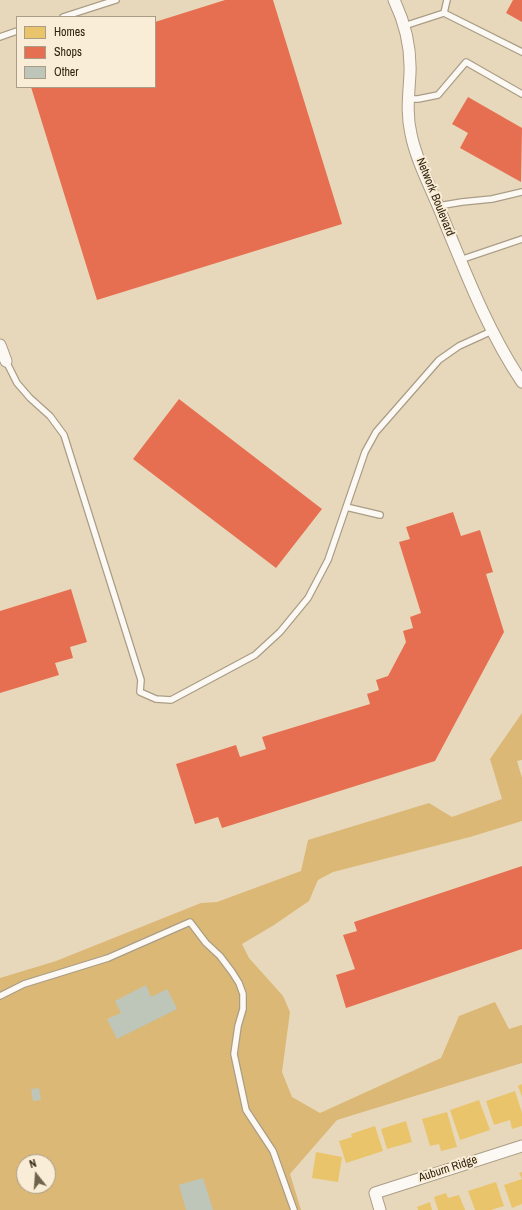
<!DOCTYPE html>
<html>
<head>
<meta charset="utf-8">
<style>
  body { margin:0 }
  #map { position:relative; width:522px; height:1210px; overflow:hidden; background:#e8d8bb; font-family:"Archivo Narrow",sans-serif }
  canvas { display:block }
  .legend { position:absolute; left:16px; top:16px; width:140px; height:72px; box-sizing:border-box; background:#faedd8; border:1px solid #a99d87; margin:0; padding:5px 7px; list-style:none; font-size:12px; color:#30240e }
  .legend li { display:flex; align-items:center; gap:8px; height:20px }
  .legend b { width:20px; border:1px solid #a99d87 }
  .north { position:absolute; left:16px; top:1154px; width:40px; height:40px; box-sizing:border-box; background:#faedd8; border:1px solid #a99d87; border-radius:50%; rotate:343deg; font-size:11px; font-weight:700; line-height:16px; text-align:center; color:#30240e }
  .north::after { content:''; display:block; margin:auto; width:14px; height:18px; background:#70634b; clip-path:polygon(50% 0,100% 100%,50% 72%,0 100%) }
</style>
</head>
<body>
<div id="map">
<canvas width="522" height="1210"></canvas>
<ul class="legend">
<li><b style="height:11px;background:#e9c46a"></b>Homes</li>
<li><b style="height:11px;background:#e76f51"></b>Shops</li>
<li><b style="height:11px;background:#bec6ba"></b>Other</li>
</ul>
<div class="north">N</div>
</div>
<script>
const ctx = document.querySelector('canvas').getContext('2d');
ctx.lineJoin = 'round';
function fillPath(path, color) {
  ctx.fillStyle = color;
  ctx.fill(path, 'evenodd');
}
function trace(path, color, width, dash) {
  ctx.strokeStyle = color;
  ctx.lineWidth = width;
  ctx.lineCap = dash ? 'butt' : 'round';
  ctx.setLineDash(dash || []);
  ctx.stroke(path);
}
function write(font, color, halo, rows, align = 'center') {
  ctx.font = font + ' "Archivo Narrow",sans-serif';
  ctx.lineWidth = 4;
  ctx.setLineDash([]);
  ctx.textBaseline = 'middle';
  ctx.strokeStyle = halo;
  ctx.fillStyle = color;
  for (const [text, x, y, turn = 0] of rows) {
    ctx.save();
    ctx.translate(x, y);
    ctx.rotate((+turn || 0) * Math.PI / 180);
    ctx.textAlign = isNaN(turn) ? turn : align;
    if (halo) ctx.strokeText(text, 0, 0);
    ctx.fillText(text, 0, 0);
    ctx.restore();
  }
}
const forest = new Path2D(`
  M522 713V760L517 761 522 778V821L470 837 333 872 318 880 309 901 274 925 242 944 249 958 283 996 290 1012 282 1072 292 1097 320 1113 441 1058 459 1016 495 1002 509 1029 522 1025V1063L337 1120 290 1174 301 1210H0V978L56 961 201 903 217 902 301 871 308 840 429 803 452 817 502 799 490 759ZM24 1162H48V1186H24Z`);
const homes = new Path2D(`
  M522 1084V1097L518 1086Z
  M515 1091 522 1113V1126L512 1129 510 1120 494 1125 486 1101Z
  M479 1100 490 1130 460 1140 450 1110Z
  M447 1112 457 1147 441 1151 439 1144 430 1146 422 1119Z
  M406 1121 412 1142 387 1149 381 1129Z
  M375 1126 383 1151 346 1163 339 1141 352 1137 351 1134Z
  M316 1152 342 1157 338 1182 312 1178Z
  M522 1172V1204L512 1208 504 1185 522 1179 519 1173Z
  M496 1182 504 1206 491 1210H475L468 1191Z
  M446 1193 448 1198 459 1195 465 1210H438L434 1197Z
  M430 1202 432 1210H418L417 1207Z`);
const shops = new Path2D(`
  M225 0H273L342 224 97 300 31 87H155V22Z
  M513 0H522V22L506 13Z
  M468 97 522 128 521 182 460 148 468 133 452 124Z
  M179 399 322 509 276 568 133 459Z
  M453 512 461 536 480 530 493 572 486 574 504 632 435 761 222 828 218 817 195 824 176 764 236 745 240 757 266 749 262 737 370 704 367 694 379 690 376 680 388 676 406 642 403 631 413 628 410 617 421 613 399 542 410 539 406 527Z
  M71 589 87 642 70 647 73 658 55 663 59 675 0 693V611Z
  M522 866V949L346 1008 336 975 355 969 343 935 357 931 354 922Z`);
const building = new Path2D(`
  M146 985 151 997 167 989 177 1009 117 1039 107 1019 121 1013 115 1001Z
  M39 1088 41 1100 33 1101 31 1089Z
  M203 1178 213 1210H186L179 1185Z`);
const service = new Path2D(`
  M444 13 522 52
  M63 17 116 0
  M404 26 444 13 447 0
  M0 37 17 31
  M408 99H418L438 95 466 62 522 94
  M438 206 462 202 492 199 522 192
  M460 260 522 239
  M6 361 17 383 30 398 50 416 64 435 141 680 140 692 156 699 171 700 255 655 280 632 308 598 328 560 365 452 376 432 439 360 459 346 492 331
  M346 507 380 515
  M0 996 24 984 108 958 190 922 206 943 220 956 232 972 239 983 243 994V1009L238 1026 234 1054 246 1110 273 1151 294 1210`);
const minor = new Path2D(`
  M394 0C405 23 411 48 410 73 409 94 406 113 411 134 416 160 431 188 441 213 465 271 487 330 522 382
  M0 345 6 361
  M380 1210 375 1193 522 1146`);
const streetNames = [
  ["Network Boulevard",435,197,68],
  ["Auburn Ridge",448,1169,-18]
];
fillPath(forest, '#dbb875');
fillPath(homes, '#e9c46a');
fillPath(shops, '#e76f51');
fillPath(building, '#bec6ba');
trace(service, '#aa9d86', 8);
trace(minor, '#aa9d86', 13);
trace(service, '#fcf9f5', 5.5);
trace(minor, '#fcf9f5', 11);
write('12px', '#30240e', '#faedd8', streetNames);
</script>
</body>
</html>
